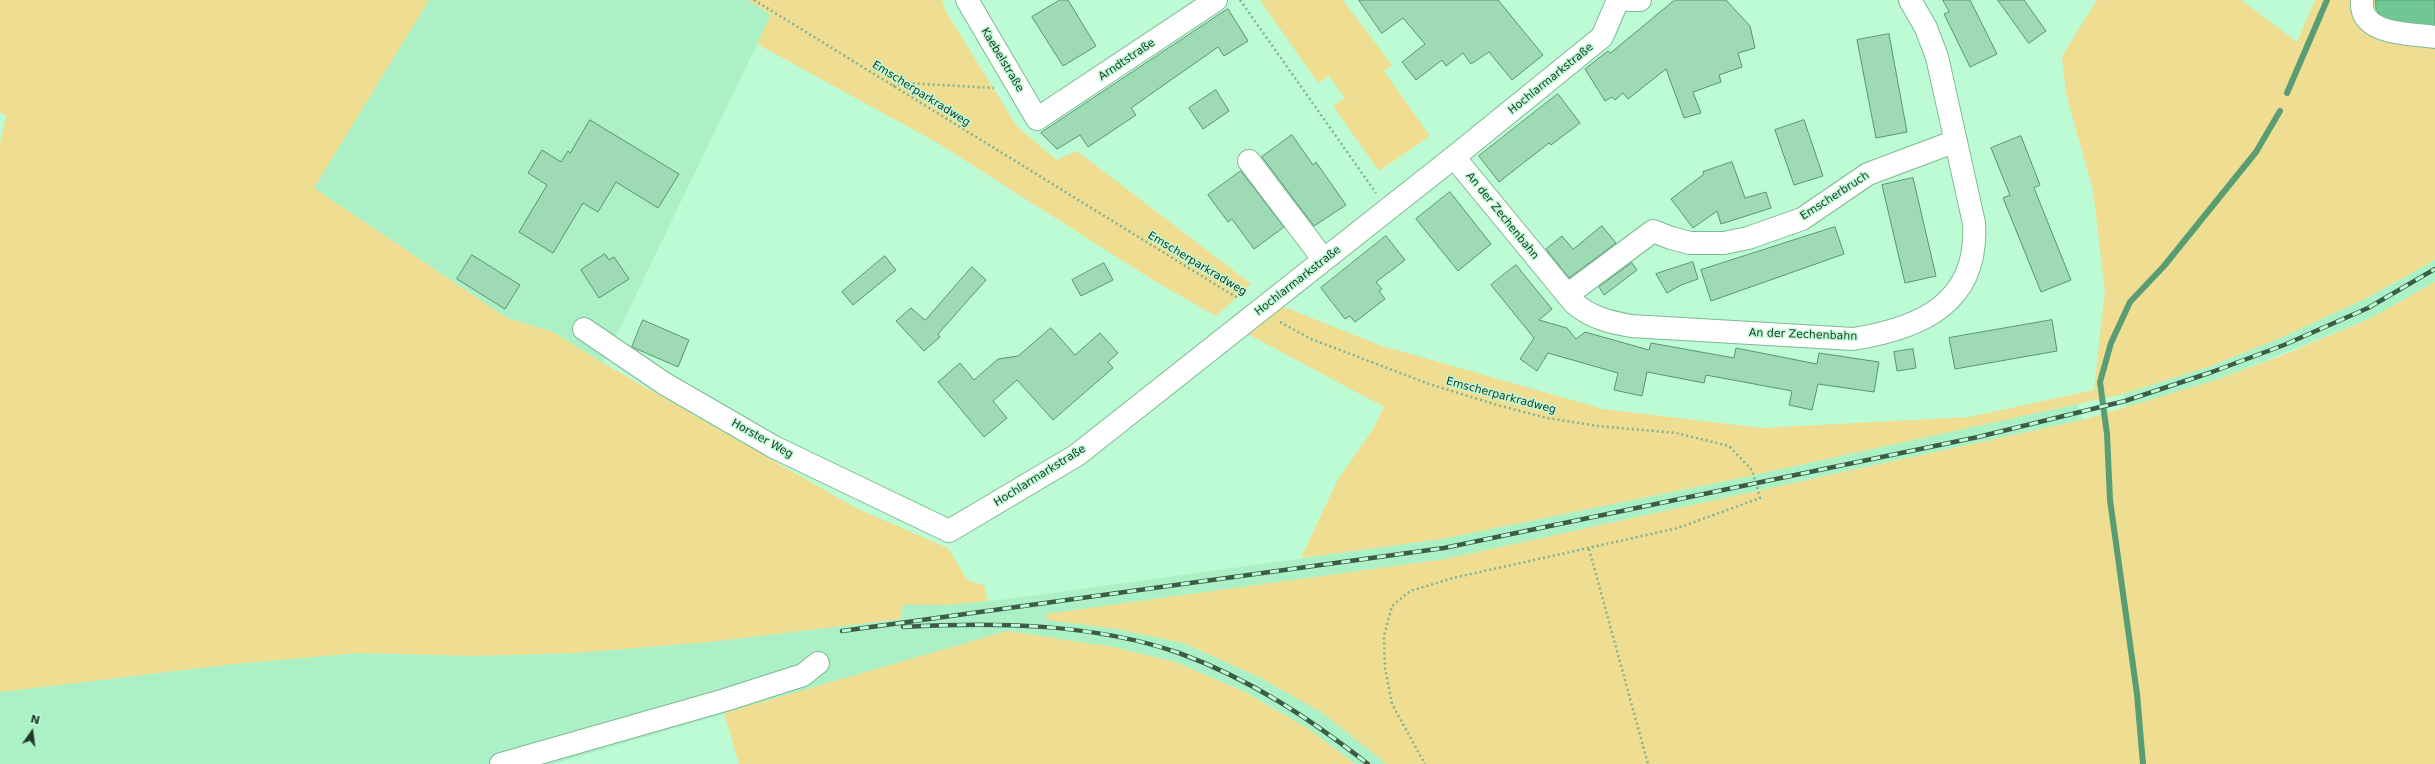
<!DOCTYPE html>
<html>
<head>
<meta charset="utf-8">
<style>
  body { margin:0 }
  #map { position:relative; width:2435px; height:764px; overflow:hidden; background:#bdfbd4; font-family:"DejaVu Sans",sans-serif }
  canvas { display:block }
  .north { position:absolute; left:12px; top:712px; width:40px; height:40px; -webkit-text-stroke:3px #bdfbd4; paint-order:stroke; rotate:14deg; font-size:11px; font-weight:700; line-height:16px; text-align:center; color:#213a2b }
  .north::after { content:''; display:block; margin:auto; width:14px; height:18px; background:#213a2b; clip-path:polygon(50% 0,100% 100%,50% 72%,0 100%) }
</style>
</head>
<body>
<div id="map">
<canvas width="2435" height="764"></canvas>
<div class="north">N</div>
</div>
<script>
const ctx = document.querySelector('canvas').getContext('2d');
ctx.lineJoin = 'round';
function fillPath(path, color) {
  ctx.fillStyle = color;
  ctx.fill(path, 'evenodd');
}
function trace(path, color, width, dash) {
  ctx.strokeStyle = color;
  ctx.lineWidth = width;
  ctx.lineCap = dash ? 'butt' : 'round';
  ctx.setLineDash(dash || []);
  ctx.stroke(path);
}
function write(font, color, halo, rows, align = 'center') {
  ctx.font = font + ' "DejaVu Sans",sans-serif';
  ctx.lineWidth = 3;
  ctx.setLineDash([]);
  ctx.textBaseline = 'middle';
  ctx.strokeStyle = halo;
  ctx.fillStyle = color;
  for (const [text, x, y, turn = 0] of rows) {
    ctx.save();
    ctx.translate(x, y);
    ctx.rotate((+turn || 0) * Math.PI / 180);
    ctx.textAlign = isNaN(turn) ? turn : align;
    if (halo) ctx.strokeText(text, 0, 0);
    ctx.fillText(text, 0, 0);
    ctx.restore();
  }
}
const built = new Path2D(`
  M429 0H748L771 15 603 363 553 332 507 318 314 188Z
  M2435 260V282L2371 318 2216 380 2127 408 2123 394 2211 366 2280 338 2365 299Z
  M2078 404 2082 420 1445 559 1046 614 1183 643 1259 677 1321 712 1387 764H1355L1310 730 1246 692 1175 662 1113 647 1007 631 553 764H0V692L235 664 360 653 474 656 577 653 710 642 901 619 903 605H948L1009 599 1442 539 1745 477Z`);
const green = new Path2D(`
  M0 0H429L314 188 507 318 553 332 603 363 856 508 948 548 966 578 972 582 984 585 988 601 948 605H903L901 619 710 642 577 653 474 656 360 653 234 664 0 692V144L6 116 0 113Z
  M748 0H942L945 10 1016 125 1056 160 1077 151 1251 284 1216 316 1156 282 936 142 757 44 771 15Z
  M1260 0H1343L1392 65 1384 71 1430 136 1379 171 1333 106 1345 98 1329 76 1318 83Z
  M2097 0H2241L2297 42 2315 0H2435V260L2365 299 2280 338 2211 366 2123 394 1745 477 1442 539 1301 558 1337 481 1373 429 1384 407 1246 333 1279 305 1379 345 1603 409 1762 428 1969 417 2094 390 2105 291 2093 190 2066 94 2062 56Z
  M2435 282V764H1387L1321 712 1259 677 1183 643 1117 629 1047 620 1046 614 1445 559 2082 420 2216 380 2288 353 2371 318Z
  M1007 631 1113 647 1175 662 1245 692 1310 730 1355 764H739L724 713Z`);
const water = new Path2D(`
  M2376 0H2435V30L2381 18 2376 8Z`);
const stream = new Path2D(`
  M2287 93 2327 0
  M2143 764 2137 694 2110 500 2107 434 2100 382 2111 343 2130 302 2164 266 2256 152 2280 111`);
const building = new Path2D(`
  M1060 0H1068L1096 46 1063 66 1032 17Z
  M1359 0H1498L1543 55 1512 80 1489 52 1471 64 1463 53 1446 66 1442 60 1416 80 1402 62 1425 44 1403 18 1382 33Z
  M1675 0H1726L1750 26 1755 48 1738 53 1742 67 1719 75 1721 82 1693 92 1701 113 1684 118 1666 69 1628 99 1623 93 1615 100 1612 97 1605 101 1585 69 1608 51 1610 53Z
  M1943 0H1970L1997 54 1970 67 1944 14 1949 12Z
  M1998 0H2024L2046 31 2029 43Z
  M1228 9 1248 41 1224 56 1218 47 1131 108 1136 115 1088 147 1080 135 1057 149 1041 133Z
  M1889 34 1907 132 1876 138 1857 40Z
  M1216 90 1229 111 1203 129 1189 108Z
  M1558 94 1580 123 1551 145 1549 143 1499 182 1479 156Z
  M590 120 679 174 658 208 616 182 598 212 583 203 553 253 519 232 547 185 528 173 542 150 561 162 568 151 570 153Z
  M1804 120 1823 176 1794 185 1775 130Z
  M1292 135 1313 165 1316 162 1346 205 1314 226 1262 157Z
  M2021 136 2040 185 2034 188 2071 280 2041 292 2003 198 2010 195 1991 148Z
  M1732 162 1745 198 1766 192 1771 208 1721 224 1717 211 1693 228 1671 199 1704 174 1703 172Z
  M1241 171 1284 227 1254 249 1232 219 1228 222 1208 195Z
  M1913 178 1936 276 1905 283 1882 185Z
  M1450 192 1491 244 1458 271 1416 219Z
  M1602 226 1616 243 1569 278 1546 249 1562 236 1573 249Z
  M1835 227 1844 254 1711 301 1701 270Z
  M1386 236 1405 260 1376 282 1382 289 1379 291 1385 299 1355 322 1350 316 1345 319 1321 288Z
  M605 254 609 260 614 257 629 279 599 298 581 270Z
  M472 255 520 285 505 309 457 279Z
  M885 256 896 270 853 305 842 292Z
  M1693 262 1698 279 1681 285 1667 293 1656 274Z
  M1104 263 1113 280 1081 296 1072 280Z
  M1632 263 1637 270 1604 295 1599 287Z
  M1516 265 1552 309 1539 320 1567 328 1576 339 1585 332 1649 350 1651 343 1734 358 1736 348 1817 364 1819 353 1879 362 1874 392 1818 384 1812 410 1789 405 1792 391 1706 375 1704 383 1647 372 1642 396 1614 390 1618 373 1548 353 1537 371 1520 359 1534 338 1491 285Z
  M972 267 986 280 938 334 940 337 924 351 896 321 911 308 925 320Z
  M643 320 689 340 678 367 632 347Z
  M2052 320 2057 351 1955 369 1949 338Z
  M1051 328 1075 355 1100 333 1118 353 1108 362 1113 368 1053 420 1017 380 993 401 1007 418 984 437 938 382 960 363 974 380 998 359 1018 356Z
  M1913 349 1916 368 1897 371 1894 352Z`);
const path = new Path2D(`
  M754 0 1239 299
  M1240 0 1376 193
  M893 86 908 83 994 88
  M1280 322 1311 339 1429 384 1497 405 1547 418 1598 426 1676 433 1729 446 1752 470 1760 498 1678 528 1453 578 1410 591 1392 606 1384 636 1385 668 1392 704 1425 764
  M1589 549 1648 764`);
const minor = new Path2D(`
  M967 0 1037 119 1216 0
  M1629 0H1640
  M2362 0C2359 36 2410 33 2435 37
  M1454 157 1574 303C1591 318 1610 322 1631 326L1853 339C1923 328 1979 302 1974 223L1937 57 1926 28 1910 0
  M1249 161 1324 260
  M1567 295 1653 231 1671 238 1690 243H1724L1748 238 1802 219 1868 174 1956 141
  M584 329 665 384 774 447 949 531 1077 455 1454 157 1602 37 1618 0
  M501 764 725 700 803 675 818 663`);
const rail = new Path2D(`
  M903 627C994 622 1092 623 1179 653 1250 679 1309 718 1368 764
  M842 631 1444 548 1978 437 2125 401 2212 372 2284 345 2368 308 2435 269`);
const streetNames = [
  ["Kaebelstraße",1002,60,59],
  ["Arndtstraße",1127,60,-34],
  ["Hochlarmarkstraße",1551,79,-39],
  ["Emscherparkradweg",921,94,32],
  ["Emscherbruch",1835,196,-33],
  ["An der Zechenbahn",1502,216,51],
  ["Emscherparkradweg",1197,264,31],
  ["Hochlarmarkstraße",1298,281,-38],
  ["An der Zechenbahn",1803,335,2],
  ["Emscherparkradweg",1501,396,15],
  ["Horster Weg",762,439,29],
  ["Hochlarmarkstraße",1040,476,-32]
];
fillPath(built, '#abf1c5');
fillPath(green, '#efdd91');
fillPath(water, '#6fc793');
trace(water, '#589d74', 1);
trace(stream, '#589d74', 6);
fillPath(building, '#9edbb4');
trace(building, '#599471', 1);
trace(minor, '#7db994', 24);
trace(path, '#82b294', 2.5, [2, 3]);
trace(minor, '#fff', 22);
trace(rail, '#3c5c48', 4.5);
trace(rail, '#bdfbd4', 3, [9]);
write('11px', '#213a2b', '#bdfbd4', streetNames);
</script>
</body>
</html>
